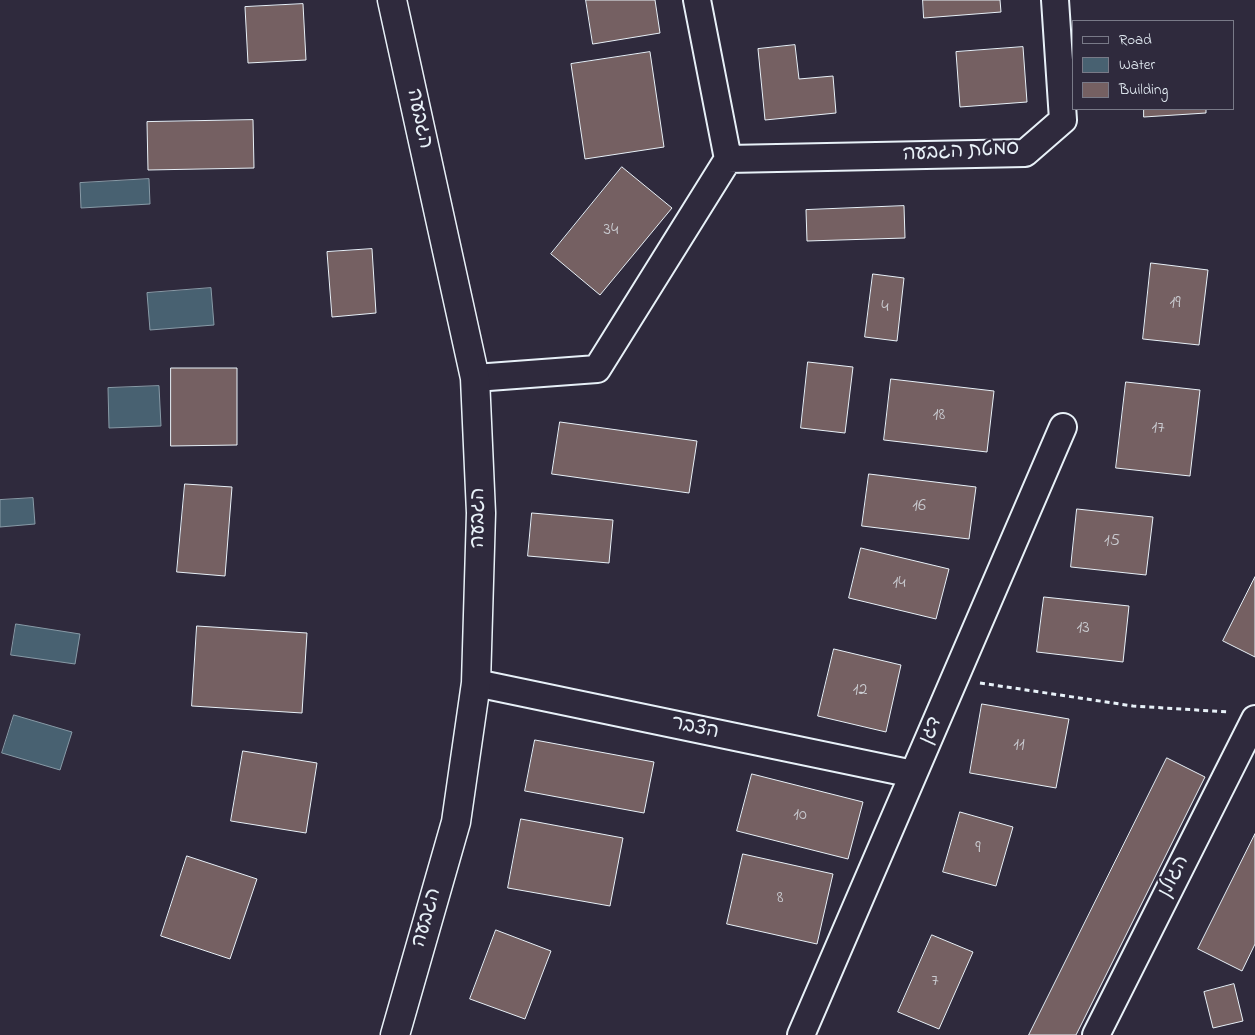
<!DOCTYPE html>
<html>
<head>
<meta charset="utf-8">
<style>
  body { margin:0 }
  #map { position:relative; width:1255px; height:1035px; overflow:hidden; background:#2f2a3d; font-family:"Indie Flower",sans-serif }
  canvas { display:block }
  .legend { position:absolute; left:1072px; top:20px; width:162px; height:90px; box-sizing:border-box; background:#2f2a3d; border:1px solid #797a88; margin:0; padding:6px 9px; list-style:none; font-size:15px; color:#e8f1f8 }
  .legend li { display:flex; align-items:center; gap:10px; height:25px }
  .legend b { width:25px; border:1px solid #797a88 }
</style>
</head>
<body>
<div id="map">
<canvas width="1255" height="1035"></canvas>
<ul class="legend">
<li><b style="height:6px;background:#2f2a3d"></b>Road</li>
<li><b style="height:14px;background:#486171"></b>Water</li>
<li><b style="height:14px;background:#756062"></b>Building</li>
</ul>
</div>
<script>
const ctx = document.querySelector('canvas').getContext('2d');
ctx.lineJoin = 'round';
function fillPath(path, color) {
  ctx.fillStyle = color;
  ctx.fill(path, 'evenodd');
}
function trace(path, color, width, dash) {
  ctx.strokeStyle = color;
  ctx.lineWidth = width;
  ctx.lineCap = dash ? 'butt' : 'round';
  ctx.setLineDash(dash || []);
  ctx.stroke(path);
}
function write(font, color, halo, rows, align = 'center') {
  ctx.font = font + ' "Indie Flower","Playpen Sans Hebrew",sans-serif';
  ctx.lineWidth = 4;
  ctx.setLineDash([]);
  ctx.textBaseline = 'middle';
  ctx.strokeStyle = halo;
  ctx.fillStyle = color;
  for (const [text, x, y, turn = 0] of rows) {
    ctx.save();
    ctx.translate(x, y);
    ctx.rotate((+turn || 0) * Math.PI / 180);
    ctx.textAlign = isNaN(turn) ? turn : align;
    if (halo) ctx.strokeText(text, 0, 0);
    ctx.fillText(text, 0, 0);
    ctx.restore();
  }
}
const water = new Path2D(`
  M149 179 150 204 81 208 80 183Z
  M211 288 214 325 150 330 147 293Z
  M159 386 161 426 109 428 108 388Z
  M33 498 35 524 0 527V500Z
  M16 624 80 634 75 664 11 655Z
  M14 715 72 732 60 770 2 753Z`);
const building = new Path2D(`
  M586 0H655L660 33 593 44Z
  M923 0H1000L1001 12 924 18Z
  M303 4 306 60 248 63 245 7Z
  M795 45 799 79 833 76 836 113 765 120 758 49Z
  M1023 47 1027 102 960 107 956 52Z
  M650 52 664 147 585 159 571 64Z
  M1144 109H1206V113L1144 117Z
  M253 120 254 168 148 170 147 122Z
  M622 167 672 208 600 295 551 254Z
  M904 206 905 238 807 241 806 210Z
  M372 249 376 313 332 317 327 252Z
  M1151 263 1208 270 1199 345 1143 339Z
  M873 274 904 278 897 341 865 337Z
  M808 362 853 367 845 433 801 428Z
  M171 368H237V445L171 446Z
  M891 379 994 391 987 452 884 440Z
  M1126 382 1200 390 1190 476 1116 468Z
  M560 422 697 441 689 493 552 474Z
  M869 474 976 487 969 539 862 526Z
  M185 484 232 487 225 576 177 572Z
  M1077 509 1153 517 1146 575 1071 567Z
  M532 513 613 520 609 563 528 556Z
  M861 548 949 569 936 619 849 598Z
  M1255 577V657L1223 641Z
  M1044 597 1129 606 1123 662 1037 652Z
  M197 626 307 633 302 713 192 706Z
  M834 649 901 665 886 732 818 716Z
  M982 704 1069 719 1056 788 970 773Z
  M535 740 654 762 644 813 525 791Z
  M243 751 317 763 306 833 231 821Z
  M1167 758 1205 777 1076 1035H1029Z
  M752 774 863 802 848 859 737 831Z
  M960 812 1013 827 996 886 943 872Z
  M521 819 623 838 610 906 508 888Z
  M1255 834V944L1242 971 1198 949Z
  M743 854 833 874 817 944 727 924Z
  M187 856 257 879 230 959 161 936Z
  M496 930 551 951 525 1019 470 999Z
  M932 935 973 952 939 1029 898 1012Z
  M1234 984 1243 1021 1213 1028 1204 992Z`);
const path = new Path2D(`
  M980 683 1133 706 1229 712`);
const minor = new Path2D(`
  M728 159 1025 153 1063 120 1055 0
  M475 378 597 369 728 159 697 0
  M476 683 913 774
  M801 1035 1063 427
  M1096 1035 1255 719`);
const tertiary = new Path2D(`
  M392 0 475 378 481 513 476 683 456 822 395 1035`);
const numberNames = [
  ["34",611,231],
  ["19",1175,304],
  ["4",885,308],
  ["18",939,416],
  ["17",1158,429],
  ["16",919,507],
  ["15",1112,542],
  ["14",899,584],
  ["13",1083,629],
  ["12",860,691],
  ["11",1019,746],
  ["10",800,816],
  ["9",978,849],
  ["8",780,899],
  ["7",935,982]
];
const streetNames = [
  ["הגבעה",418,119,78],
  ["סמטת הגבעה",961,153,-3],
  ["הגבעה",480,518,-90],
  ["הצבר",695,729,12],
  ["דגן",932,731,-67],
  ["הגולן",1175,877,-63],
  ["הגבעה",428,918,-74]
];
fillPath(water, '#486171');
trace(water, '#889ba7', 1);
fillPath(building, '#756062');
trace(building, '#e8f1f8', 1);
trace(minor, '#e8f1f8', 30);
trace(tertiary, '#e8f1f8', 31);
trace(path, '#e8f1f8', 3, [5, 4]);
trace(minor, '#2f2a3d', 26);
trace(tertiary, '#2f2a3d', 28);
write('18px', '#cbcdd2', null, numberNames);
write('20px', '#e8f1f8', '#2f2a3d', streetNames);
</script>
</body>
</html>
